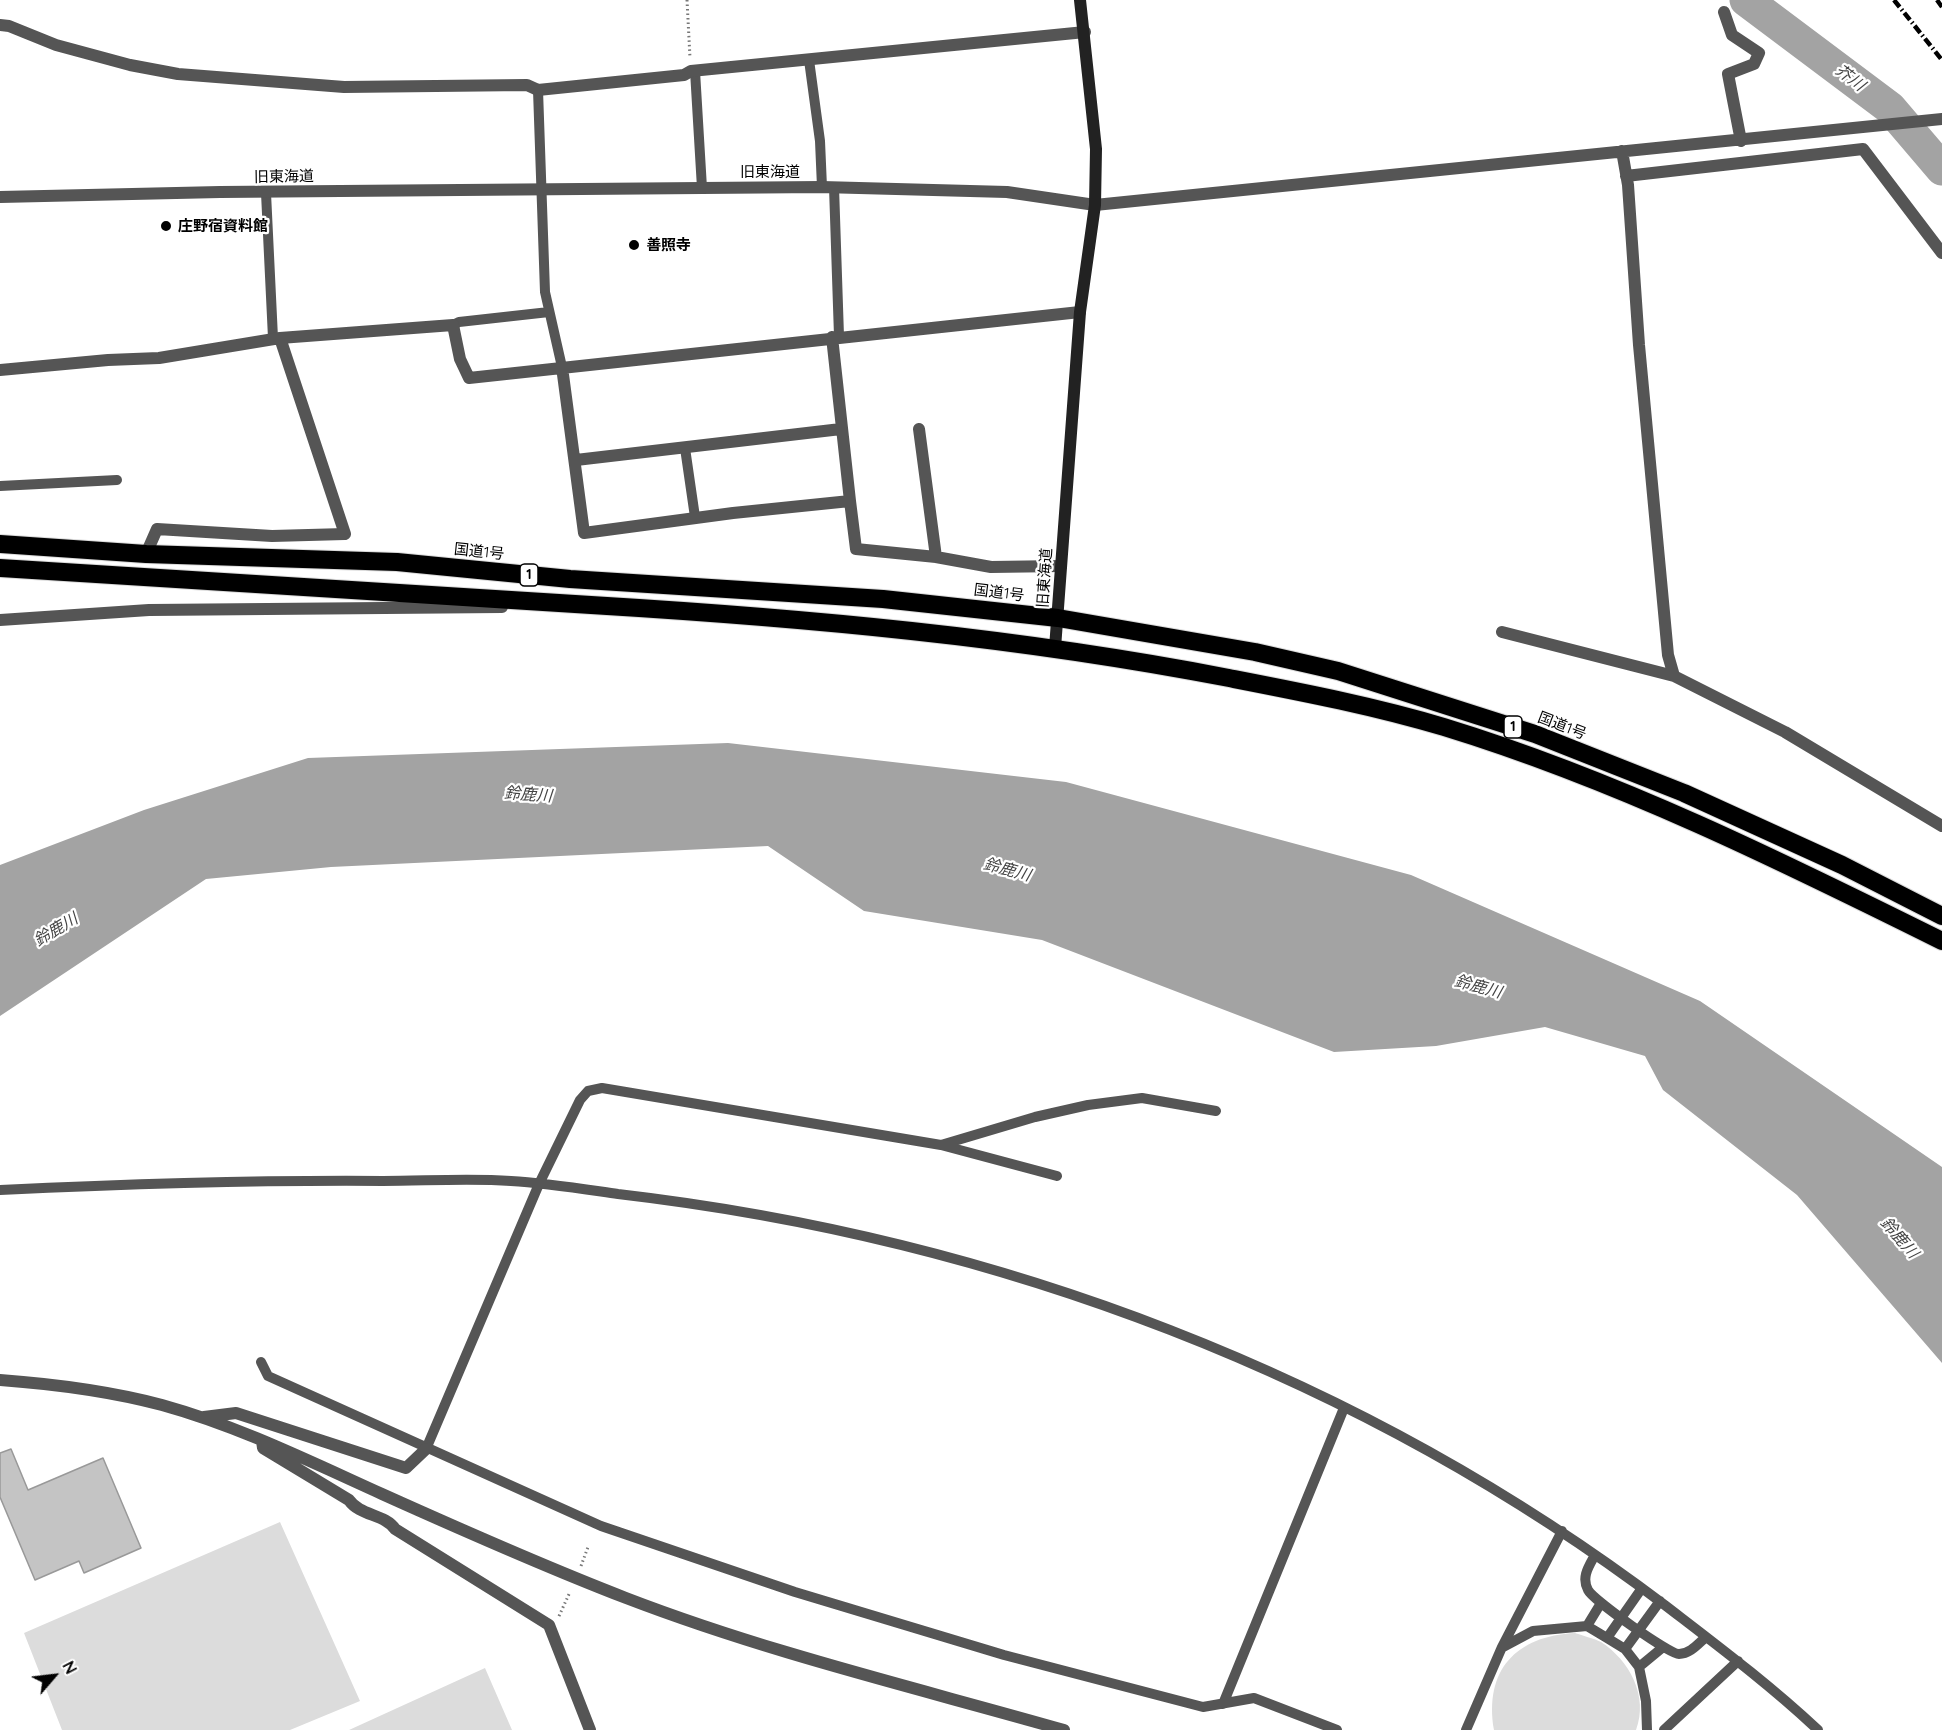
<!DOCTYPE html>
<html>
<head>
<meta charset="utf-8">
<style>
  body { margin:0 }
  #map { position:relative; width:1942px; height:1730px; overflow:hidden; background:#fff; font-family:Quicksand,sans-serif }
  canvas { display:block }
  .north { position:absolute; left:24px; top:1646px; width:60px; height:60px; -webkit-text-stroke:4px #fff; paint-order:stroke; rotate:62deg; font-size:16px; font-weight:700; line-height:24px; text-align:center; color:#000 }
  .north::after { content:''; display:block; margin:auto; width:21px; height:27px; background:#000; clip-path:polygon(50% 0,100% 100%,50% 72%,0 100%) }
</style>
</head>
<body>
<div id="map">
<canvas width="1942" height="1730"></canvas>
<div class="north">N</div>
</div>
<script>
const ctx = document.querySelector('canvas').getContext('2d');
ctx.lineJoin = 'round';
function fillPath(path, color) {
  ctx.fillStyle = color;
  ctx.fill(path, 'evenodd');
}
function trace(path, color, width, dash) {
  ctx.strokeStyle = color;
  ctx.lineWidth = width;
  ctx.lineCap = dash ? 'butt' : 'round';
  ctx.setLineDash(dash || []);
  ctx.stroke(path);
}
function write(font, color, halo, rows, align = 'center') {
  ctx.font = font + ' Quicksand,"Noto Sans JP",sans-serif';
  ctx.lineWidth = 4.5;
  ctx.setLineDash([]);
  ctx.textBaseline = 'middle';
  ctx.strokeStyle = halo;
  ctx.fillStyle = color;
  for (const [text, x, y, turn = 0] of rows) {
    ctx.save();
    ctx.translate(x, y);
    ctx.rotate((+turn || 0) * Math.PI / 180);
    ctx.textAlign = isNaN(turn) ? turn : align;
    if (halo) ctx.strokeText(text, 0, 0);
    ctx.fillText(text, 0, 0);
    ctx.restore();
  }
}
const green = new Path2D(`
  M280 1522 360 1701 290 1730H62L24 1633Z
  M1575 1633C1583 1636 1593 1638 1601 1642 1629 1660 1649 1696 1636 1730H1494C1484 1670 1516 1636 1575 1633Z
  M485 1668 512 1730H349Z`);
const water = new Path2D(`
  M728 743 1066 782 1411 875 1700 1001 1942 1167V1363L1797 1195 1663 1090 1645 1056 1545 1027 1436 1046 1334 1052 1042 940 864 911 768 846 331 867 206 879 0 1016V865L144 810 308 758Z`);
const river = new Path2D(`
  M1746 0 1890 108 1942 169`);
const building = new Path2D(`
  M11 1449 28 1490 103 1458 141 1548 84 1573 79 1561 35 1580 0 1497V1453Z`);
const path = new Path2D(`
  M687 0 690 58
  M581 1566 588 1547
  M559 1616 570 1592`);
const lane = new Path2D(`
  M809 60 820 141 822 187
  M695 71 702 188
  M538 90 545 292 562 367
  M834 187 839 336
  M266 193 273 338
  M453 325 459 322 549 312
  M685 448 695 517
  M0 486 117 480
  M941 1145 1035 1117 1088 1105 1142 1098 1216 1111
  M0 1190C128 1184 255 1180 383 1181 425 1181 468 1178 511 1181 546 1183 583 1189 618 1194 997 1238 1361 1375 1666 1606 1718 1646 1770 1685 1818 1730
  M261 1362 268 1376 601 1526 795 1592 1004 1655 1203 1707 1254 1698 1337 1730
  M426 1449 539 1184 580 1100 588 1091 602 1088 941 1145 1057 1176
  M1595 1555C1589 1566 1581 1577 1588 1590 1593 1600 1669 1654 1679 1654 1690 1654 1698 1644 1706 1637
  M1587 1626 1601 1603
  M1607 1638 1642 1588
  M1503 1647 1533 1631 1587 1626 1607 1638 1625 1649 1639 1667 1646 1701 1647 1730
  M1625 1649 1660 1601
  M1639 1667 1662 1648
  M1223 1704 1344 1408
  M1466 1730 1502 1647 1562 1531
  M1664 1730 1738 1661`);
const street = new Path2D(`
  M1724 12 1732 35 1759 53 1754 64 1728 74 1741 141
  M0 25 9 26 56 45 130 65 178 74 344 87 527 85 538 90 684 75 691 71 1085 32
  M1622 151 1628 185 1639 345 1668 655 1674 676
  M1626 176 1863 149 1942 253
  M0 197 220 192 822 187 1007 192 1095 205 1942 119
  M280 338 453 325 460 359 469 378 1080 312
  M562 367 584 533 733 513 850 501 832 337
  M0 370 108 360 159 358 280 338 345 534 272 536 157 529 146 554
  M919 429 936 557
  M576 460 841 429
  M850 501 856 549 936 557 991 567 1061 566
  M0 620 149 610 502 607
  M1502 632 1674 676 1785 732 1942 826
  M0 1380C54 1384 109 1391 162 1405 238 1426 309 1461 382 1494 462 1530 543 1566 626 1598 769 1653 917 1688 1064 1730
  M204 1417 236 1413 406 1468 426 1449
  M262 1441 263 1448 349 1500C360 1516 385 1514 395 1529L549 1625 590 1730`);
const secondary = new Path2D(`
  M1055 648 1080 312 1095 205 1096 149 1080 0`);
const highway = new Path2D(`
  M0 544 146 554 397 562 570 579 883 599 1058 618 1255 652 1338 671 1535 734 1684 793 1842 865 1942 916
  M0 568C197 579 394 592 591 605 807 618 1017 637 1229 678 1301 692 1374 706 1444 727 1617 780 1781 861 1942 941`);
const rail = new Path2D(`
  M1894 0 1942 60
  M1937 0 1942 7`);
const markers = [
  [166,226,6,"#000"],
  [634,245,6,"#000"]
];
const shields = [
  [529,575,18],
  [1513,727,18]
];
const shieldNames = [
  ["1",529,575],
  ["1",1513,727]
];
const streetNames = [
  ["旧東海道",770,172],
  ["旧東海道",284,177,-1],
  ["国道1号",479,552,6],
  ["旧東海道",1045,578,-86],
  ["国道1号",999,593,7],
  ["国道1号",1562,726,21]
];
const poiNames = [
  ["庄野宿資料館",178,226],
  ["善照寺",646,245]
];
const waterNames = [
  ["芥川",1850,78,37],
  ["鈴鹿川",528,795,4],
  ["鈴鹿川",1007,870,15],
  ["鈴鹿川",56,930,-31],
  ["鈴鹿川",1478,987,15],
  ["鈴鹿川",1899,1238,49]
];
fillPath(green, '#dcdcdc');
fillPath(water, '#a3a3a3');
trace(river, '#a3a3a3', 33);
fillPath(building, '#c4c4c4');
trace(building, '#999', 1.5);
trace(highway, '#dbdbdb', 20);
trace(path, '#777', 3, [1.5, 3]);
trace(lane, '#555', 10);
trace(street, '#555', 12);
trace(secondary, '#222', 12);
trace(highway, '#000', 18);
trace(rail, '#000', 4.5, [9, 3, 1.5, 3]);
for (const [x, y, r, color] of markers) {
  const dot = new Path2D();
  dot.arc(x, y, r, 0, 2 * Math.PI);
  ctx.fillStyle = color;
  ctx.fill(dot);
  trace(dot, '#fff', 2);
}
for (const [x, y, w] of shields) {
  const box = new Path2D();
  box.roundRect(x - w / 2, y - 11, w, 22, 4.5);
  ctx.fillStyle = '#fff';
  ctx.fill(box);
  trace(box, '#000', 1.5);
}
write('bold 14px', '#000', null, shieldNames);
write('15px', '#000', '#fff', streetNames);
write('bold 15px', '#000', '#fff', poiNames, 'left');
write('italic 16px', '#444', '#fff', waterNames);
</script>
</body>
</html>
